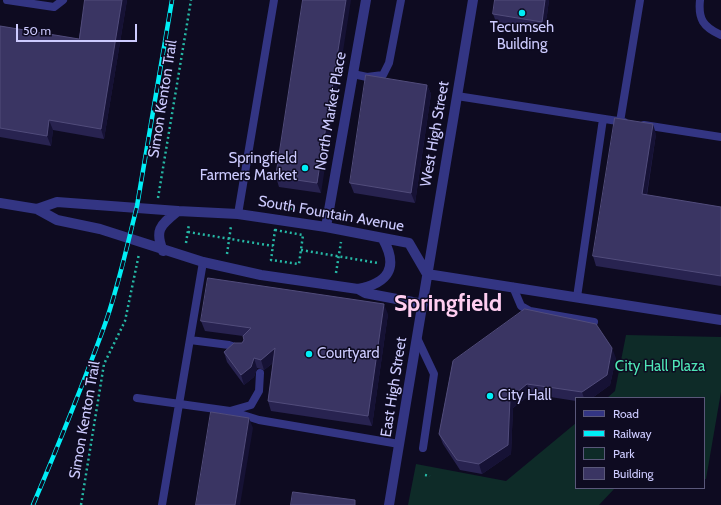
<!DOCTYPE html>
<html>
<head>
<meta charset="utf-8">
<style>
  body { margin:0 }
  #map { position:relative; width:721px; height:505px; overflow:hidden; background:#0e0b21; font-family:Cabin,sans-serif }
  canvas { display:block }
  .legend { position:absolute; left:575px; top:397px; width:130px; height:92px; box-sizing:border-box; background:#0e0b21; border:1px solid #5a587a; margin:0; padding:5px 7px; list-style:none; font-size:12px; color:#cdcbff }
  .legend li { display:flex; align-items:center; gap:8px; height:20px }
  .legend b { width:20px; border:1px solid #5a587a }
  .scale { position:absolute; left:16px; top:24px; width:121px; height:18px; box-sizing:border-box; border:2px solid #cdcbff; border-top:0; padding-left:5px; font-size:12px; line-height:14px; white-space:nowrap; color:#cdcbff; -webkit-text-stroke:3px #0e0b21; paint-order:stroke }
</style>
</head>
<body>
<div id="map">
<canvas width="721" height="505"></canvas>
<ul class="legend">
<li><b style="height:5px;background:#333583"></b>Road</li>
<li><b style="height:5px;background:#00eef6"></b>Railway</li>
<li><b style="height:11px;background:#0e2b28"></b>Park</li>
<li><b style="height:11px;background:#3a3563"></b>Building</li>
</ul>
<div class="scale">50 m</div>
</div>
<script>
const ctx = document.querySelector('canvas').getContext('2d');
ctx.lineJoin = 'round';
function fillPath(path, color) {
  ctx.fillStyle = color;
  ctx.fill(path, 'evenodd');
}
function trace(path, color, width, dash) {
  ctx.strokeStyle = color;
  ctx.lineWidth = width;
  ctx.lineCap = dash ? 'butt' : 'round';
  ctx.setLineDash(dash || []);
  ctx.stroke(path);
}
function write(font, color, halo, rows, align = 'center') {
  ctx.font = font + ' Cabin,sans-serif';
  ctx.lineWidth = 3;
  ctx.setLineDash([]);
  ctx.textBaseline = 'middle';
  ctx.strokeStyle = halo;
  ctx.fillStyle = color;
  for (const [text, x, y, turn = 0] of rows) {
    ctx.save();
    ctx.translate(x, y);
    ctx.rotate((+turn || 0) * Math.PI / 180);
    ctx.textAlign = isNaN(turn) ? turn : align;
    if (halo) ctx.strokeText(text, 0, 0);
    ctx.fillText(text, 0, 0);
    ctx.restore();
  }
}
const green = new Path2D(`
  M626 335 721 337V392L706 479H704V398H607L615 391Z
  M576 423V488H615L599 505H408L416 464 506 481Z`);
const path = new Path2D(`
  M158 198 191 0
  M292 210 293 203
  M275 230 303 235 299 264 271 260Z
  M188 232 273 246
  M186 243 189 224
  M301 250 378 263
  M227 254 231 226
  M336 273 341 242
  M425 475 430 476
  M81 505 104 364 125 321 139 254`);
const service = new Path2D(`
  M7 0 54 7 63 0
  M700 0C698 19 703 27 721 35
  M353 74 367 77 383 75 389 63 401 0
  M457 96 624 122
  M620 122 640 0
  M644 125 721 137
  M238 214 274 0
  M513 287 521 306 530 311 594 322
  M577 297 603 119
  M417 338 434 374 423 448
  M190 340 229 345 241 349
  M137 398 230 411 259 420 399 444
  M230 411 251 405 259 391 260 373
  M162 505 203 262`);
const minor = new Path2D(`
  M326 227 366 0`);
const tertiary = new Path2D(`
  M0 203 37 209 57 220 100 229 203 262 261 275 358 289 365 293 423 304
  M37 209 57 202 178 211 238 214 326 227 409 243 427 274
  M163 251C154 229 161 225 178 211
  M427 274 721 320
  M358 289C388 283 399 268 383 239
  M389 505 473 0`);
const rail = new Path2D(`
  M33 505C58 446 82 387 104 327 118 288 127 246 137 206L172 0`);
const wall = new Path2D(`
  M85 0H127L104 139 53 130 51 146 0 137V26L79 39Z
  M303 0 321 193 279 187 276 177Z
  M495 0H549L545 30 496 22 493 14Z
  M427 85 431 94 415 203 354 193 350 183Z
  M656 134 647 195 721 207V286L596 266 593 256Z
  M388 314 372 426 271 411 268 401 273 363 264 370 257 368 254 377 244 385 227 362 224 352 242 343 244 340 243 336 205 331 201 321Z
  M616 358 610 385 592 398H576V401L531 394 513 408 511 454 482 474 460 470 443 444 439 434 453 361Z`);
const shadedWall = new Path2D(`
  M122 0H127L104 139 101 129Z
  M346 0H351L321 193 317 183Z
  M545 0H549L545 30 542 22Z
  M427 85 431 94 415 203 411 193Z
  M49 120 53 130 51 146 47 136Z
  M653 124 656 134 645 204 642 194Z
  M384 304 388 314 372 426 368 416Z
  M275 348 279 358 264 370 261 360Z
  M612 348 616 358 610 385 592 398H584L582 392Z
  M254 358 257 368 254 377 244 385 241 375Z
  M527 384 531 394 513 408 511 454 482 474 479 464 510 398Z
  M249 418 253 428 240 505H235Z`);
const building = new Path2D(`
  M85 0H122L101 129 49 120 47 136 0 128V26L79 39Z
  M303 0H346L317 183 276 177Z
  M495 0H545L542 22 493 14Z
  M366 75 427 85 411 193 350 183Z
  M615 118 653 124 642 194 721 207V276L593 256Z
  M208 278 384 304 368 416 268 401 275 348 261 360 254 358 251 367 241 375 224 352 234 343H242L244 340 243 336 251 328 201 321Z
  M525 309 596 324 612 348 607 375 582 392 527 384 510 398 508 445 479 464 457 460 439 434 453 361Z
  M211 412 249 418 235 505H196Z
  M293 492 355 500V505H291Z`);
const markers = [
  [522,13,4,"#00eef6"],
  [305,168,4,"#00eef6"],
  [309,354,4,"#00eef6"],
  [490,396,4,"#00eef6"]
];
const poiNames = [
  ["Tecumseh",522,28,"center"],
  ["Building",522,45,"center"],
  ["Springfield",297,159,"right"],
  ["Farmers Market",297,176,"right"],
  ["Courtyard",317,354],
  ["City Hall",498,396]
];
const streetNames = [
  ["Simon Kenton Trail",163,99,-81],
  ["North Market Place",331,111,-80],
  ["West High Street",435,134,-80],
  ["South Fountain Avenue",331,214,10],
  ["East High Street",394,387,-81],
  ["Simon Kenton Trail",85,420,-80]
];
const parkNames = [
  ["City Hall Plaza",660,367]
];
const townNames = [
  ["Springfield",448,304]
];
fillPath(green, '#0e2b28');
trace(path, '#26b8a5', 2.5, [2, 3]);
trace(service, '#333583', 8);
trace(minor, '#333583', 10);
trace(tertiary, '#333583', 10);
trace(rail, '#00eef6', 4.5);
trace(rail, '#0e0b21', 3, [9]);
fillPath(wall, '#282350');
fillPath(shadedWall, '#161235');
fillPath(building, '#3a3563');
trace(building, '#514c7b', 1);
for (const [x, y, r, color] of markers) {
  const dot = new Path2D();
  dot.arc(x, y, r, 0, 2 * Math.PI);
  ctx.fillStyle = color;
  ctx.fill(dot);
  trace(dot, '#0e0b21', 1.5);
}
write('15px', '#cdcbff', '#0e0b21', poiNames, 'left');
write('15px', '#cdcbff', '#0e0b21', streetNames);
write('15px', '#4fe6b6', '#0e0b21', parkNames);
write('bold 23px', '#ffcdf0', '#0e0b21', townNames);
</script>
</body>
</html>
